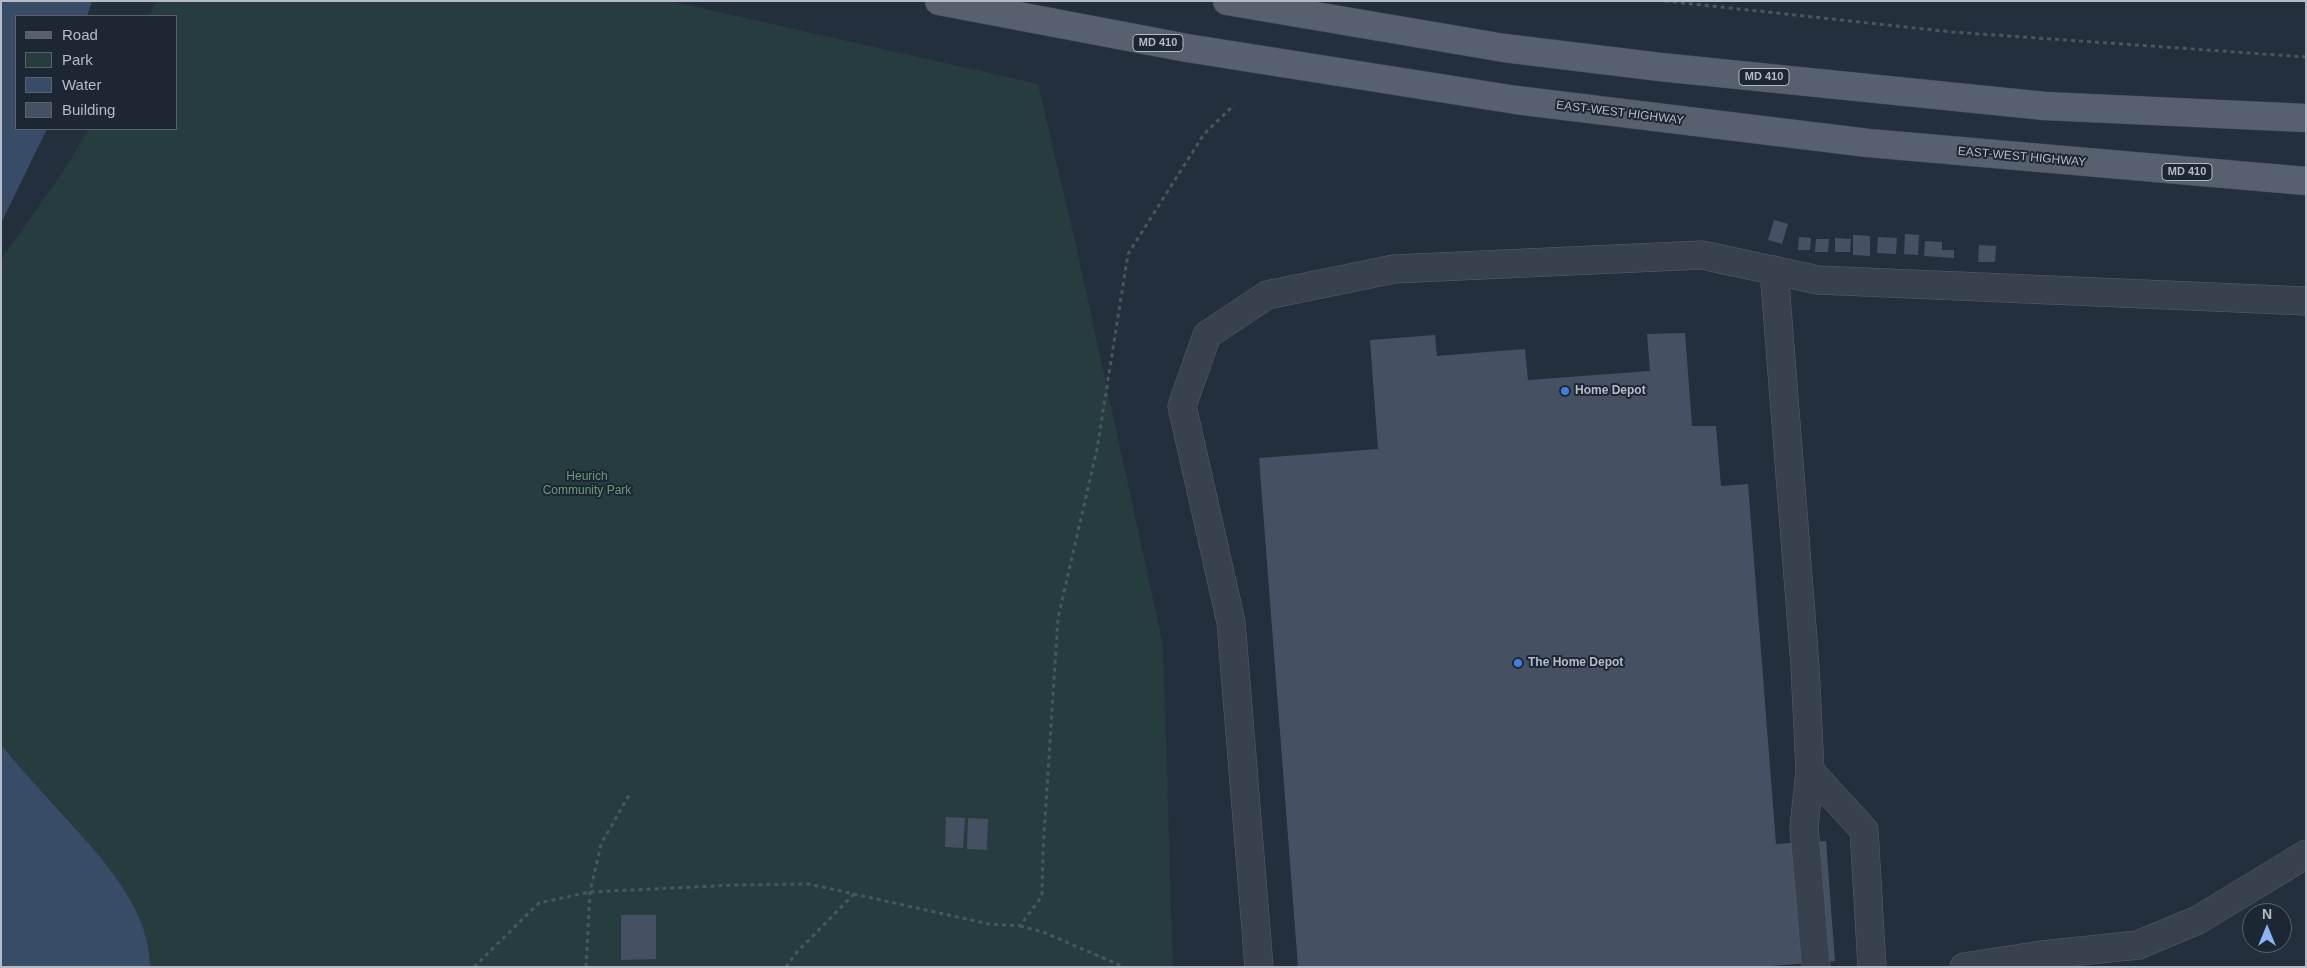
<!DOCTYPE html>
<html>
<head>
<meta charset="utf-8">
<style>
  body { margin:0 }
  #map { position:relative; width:2307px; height:968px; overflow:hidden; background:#242f3e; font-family:Arial,sans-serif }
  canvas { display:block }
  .frame { position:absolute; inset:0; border:2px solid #b4bcc9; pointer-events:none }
  .legend { position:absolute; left:15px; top:15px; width:162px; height:115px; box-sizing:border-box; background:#1d2633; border:1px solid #59626f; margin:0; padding:6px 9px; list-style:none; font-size:15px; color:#b4bcc9 }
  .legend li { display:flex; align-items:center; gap:10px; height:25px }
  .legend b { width:25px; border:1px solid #59626f }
  .north { position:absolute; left:2242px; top:903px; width:50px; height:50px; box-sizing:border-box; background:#1d2633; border:1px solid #59626f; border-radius:50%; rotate:0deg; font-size:14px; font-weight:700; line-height:20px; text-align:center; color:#b4bcc9 }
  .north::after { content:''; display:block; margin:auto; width:18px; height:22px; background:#8ab4f8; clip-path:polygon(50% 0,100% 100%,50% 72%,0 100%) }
</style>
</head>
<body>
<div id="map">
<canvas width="2307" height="968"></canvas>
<div class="frame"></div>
<ul class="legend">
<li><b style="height:6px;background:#56606e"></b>Road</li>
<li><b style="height:14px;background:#263c3f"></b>Park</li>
<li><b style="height:14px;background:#394c67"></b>Water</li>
<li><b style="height:14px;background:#455162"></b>Building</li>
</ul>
<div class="north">N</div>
</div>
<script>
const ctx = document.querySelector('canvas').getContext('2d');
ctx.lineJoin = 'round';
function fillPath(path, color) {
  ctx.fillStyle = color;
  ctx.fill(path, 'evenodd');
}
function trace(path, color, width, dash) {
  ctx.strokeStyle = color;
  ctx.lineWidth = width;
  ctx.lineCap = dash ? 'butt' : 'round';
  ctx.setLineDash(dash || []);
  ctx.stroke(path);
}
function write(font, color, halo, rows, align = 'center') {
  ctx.font = font + ' Arial,sans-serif';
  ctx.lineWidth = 4;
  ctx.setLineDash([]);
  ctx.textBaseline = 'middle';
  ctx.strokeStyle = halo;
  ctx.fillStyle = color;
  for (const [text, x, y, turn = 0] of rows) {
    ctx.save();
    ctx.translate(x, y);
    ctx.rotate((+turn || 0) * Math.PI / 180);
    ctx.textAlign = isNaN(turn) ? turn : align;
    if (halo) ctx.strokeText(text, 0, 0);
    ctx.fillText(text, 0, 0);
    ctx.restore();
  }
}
const green = new Path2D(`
  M157 1H670L1038 84 1075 241 1163 645 1173 967H1V260L69 163 88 129H176V16H149Z`);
const water = new Path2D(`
  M1 1H92L87 16H16V129H47L1 223Z
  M1 745C20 768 40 790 60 812 98 854 150 906 150 967H1Z`);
const building = new Path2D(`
  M1774 220 1788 224 1782 244 1768 240Z
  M1905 234 1919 235 1918 255 1904 254Z
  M1853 235 1870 236V256L1853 255Z
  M1799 237 1811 238 1810 250H1798Z
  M1878 237 1897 238 1896 254 1877 253Z
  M1835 238 1851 239 1850 252H1835Z
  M1816 239H1829L1828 252H1815Z
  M1925 241 1942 242V250H1954V258L1924 256Z
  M1979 245 1996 246 1995 262H1978Z
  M1685 333 1692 426H1716L1721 486 1748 484 1776 844 1826 841 1835 961 1758 967H1298L1259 458 1378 449 1370 340 1435 335 1437 356 1525 349 1528 380 1650 371 1647 334Z
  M946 817 965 818 963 848 945 847Z
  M968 818 988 819 987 850 967 849Z
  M621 915H656V959L621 960Z`);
const path = new Path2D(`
  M1665 1 1952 32 2306 57
  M1020 926 1043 932 1124 967
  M474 967 539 903 590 892 735 885 809 884 989 924 1020 926 1042 896 1043 850 1058 618 1097 449 1128 254 1204 134 1234 105
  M586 967 590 892 601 844 631 792
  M786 967 797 952 854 894`);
const minor = new Path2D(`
  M1774 270 1805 666 1810 771 1864 830 1872 967
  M1810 771 1804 827 1816 967
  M1259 967 1231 622 1182 406 1207 335 1267 295 1394 269 1702 255 1818 280 2306 301
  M1964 967 2042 955 2138 945 2198 920 2306 854`);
const major = new Path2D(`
  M939 1 1187 48 1516 100 1868 143 2306 181
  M1227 1 1504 48 1660 67 2045 106 2306 118`);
const markers = [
  [1565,391,5,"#3f7fe0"],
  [1518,663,5,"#3f7fe0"]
];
const shields = [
  [1158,43,50],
  [1764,77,50],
  [2187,172,50]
];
const shieldNames = [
  ["MD 410",1158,43],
  ["MD 410",1764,77],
  ["MD 410",2187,172]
];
const streetNames = [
  ["EAST-WEST HIGHWAY",1620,113,7],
  ["EAST-WEST HIGHWAY",2022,157,5]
];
const poiNames = [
  ["Home Depot",1575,391],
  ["The Home Depot",1528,663]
];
const parkNames = [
  ["Heurich",587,477],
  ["Community Park",587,491]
];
fillPath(green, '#263c3f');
fillPath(water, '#394c67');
fillPath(building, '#455162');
trace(minor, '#565f6c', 29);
trace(major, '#414a57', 29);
trace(path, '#44595c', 3, [4, 4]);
trace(minor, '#38414e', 28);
trace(major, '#56606e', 28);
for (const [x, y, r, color] of markers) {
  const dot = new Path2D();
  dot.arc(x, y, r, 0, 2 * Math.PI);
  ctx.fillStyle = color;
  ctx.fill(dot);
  trace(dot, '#1d2633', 2);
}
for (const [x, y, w] of shields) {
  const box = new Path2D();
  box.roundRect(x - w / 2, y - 8.5, w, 17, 4);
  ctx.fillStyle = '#1d2633';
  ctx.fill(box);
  trace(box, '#b4bcc9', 1);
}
write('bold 11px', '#b4bcc9', null, shieldNames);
write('12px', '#b4bcc9', '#1d2633', streetNames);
write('bold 12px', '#b4bcc9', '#1d2633', poiNames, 'left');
write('12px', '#6b9a76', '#1d2633', parkNames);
</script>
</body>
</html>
